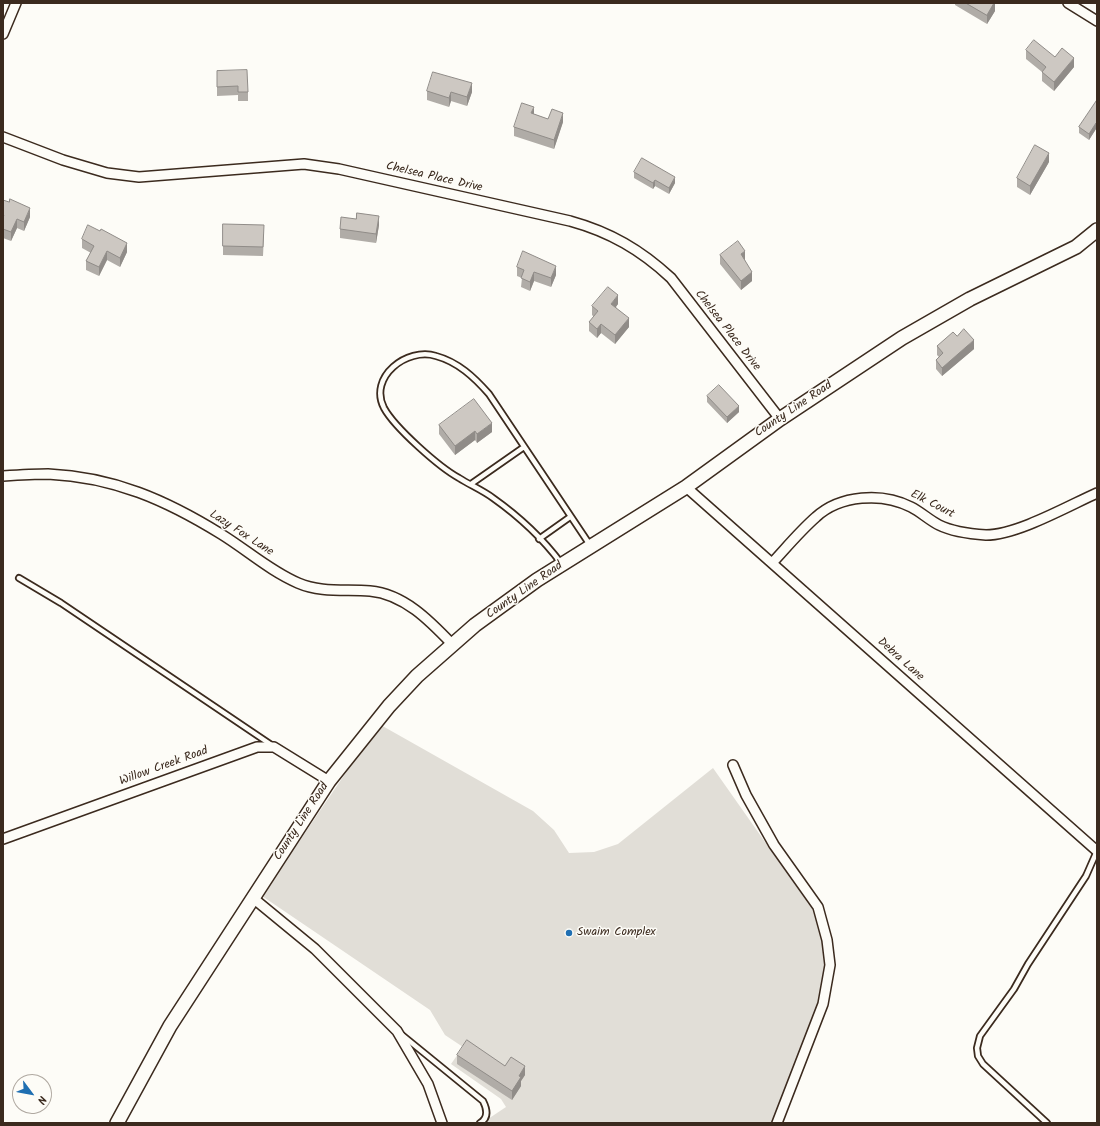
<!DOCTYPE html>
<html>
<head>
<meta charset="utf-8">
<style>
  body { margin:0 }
  #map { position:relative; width:1100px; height:1126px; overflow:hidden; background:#fdfcf7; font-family:Kalam,sans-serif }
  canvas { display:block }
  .frame { position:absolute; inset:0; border:4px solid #3b2a1e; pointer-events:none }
  .north { position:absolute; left:12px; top:1074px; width:40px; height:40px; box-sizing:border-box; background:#fdfcf7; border:1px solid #afa8a0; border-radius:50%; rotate:122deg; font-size:11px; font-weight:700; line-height:16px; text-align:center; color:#3b2a1e }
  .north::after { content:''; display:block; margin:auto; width:14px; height:18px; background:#1f6fb2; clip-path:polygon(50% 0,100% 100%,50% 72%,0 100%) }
</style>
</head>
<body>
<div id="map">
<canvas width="1100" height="1126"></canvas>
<div class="frame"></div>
<div class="north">N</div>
</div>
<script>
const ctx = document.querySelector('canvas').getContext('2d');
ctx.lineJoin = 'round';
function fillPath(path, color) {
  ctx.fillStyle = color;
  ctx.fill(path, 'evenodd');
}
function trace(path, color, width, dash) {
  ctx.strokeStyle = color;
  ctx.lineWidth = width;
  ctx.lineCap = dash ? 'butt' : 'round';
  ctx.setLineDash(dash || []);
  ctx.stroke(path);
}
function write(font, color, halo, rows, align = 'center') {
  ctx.font = font + ' Kalam,sans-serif';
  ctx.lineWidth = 3;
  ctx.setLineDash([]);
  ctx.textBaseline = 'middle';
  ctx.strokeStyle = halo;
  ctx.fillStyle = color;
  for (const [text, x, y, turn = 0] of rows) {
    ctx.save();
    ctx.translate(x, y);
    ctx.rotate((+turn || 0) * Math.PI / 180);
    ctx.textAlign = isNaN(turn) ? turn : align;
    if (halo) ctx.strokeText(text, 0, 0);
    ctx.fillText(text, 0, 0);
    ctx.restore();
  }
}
const green = new Path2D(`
  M379 724 533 811 554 830 569 853 594 852 618 844 713 768 815 913 827 954 820 1004 771 1123H482L506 1107 501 1099 451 1064 463 1047 445 1035 430 1010 262 896Z`);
const lane = new Path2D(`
  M471 484 524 447
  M539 539 570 517
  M561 563C543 539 517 515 493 498 482 490 470 485 459 478 439 467 395 428 384 408 368 377 407 347 436 356 458 362 474 377 489 394L590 545
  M19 578 61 603 273 746
  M402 1035 483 1101C487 1109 489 1118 480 1123
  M1047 1123 983 1064 978 1056 977 1048 980 1036 1014 989 1028 964 1086 876 1097 851`);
const street = new Path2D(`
  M1068 3 1097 21
  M3 34 16 3
  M3 137 63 160 107 173 139 177 304 164 339 169 570 221C610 232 641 250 671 278L780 419
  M3 476C18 475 34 474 48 474 114 477 166 500 221 534 247 550 270 571 298 583 321 593 346 589 370 591 404 594 430 621 452 644
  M686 487 1097 851
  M772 563C786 548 800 531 816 517 840 495 882 492 911 507 921 512 929 520 939 525 953 532 971 534 986 535 1017 535 1068 506 1097 493
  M733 765 746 795 774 845 818 907 827 940 830 965 823 1004 777 1123
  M3 839 257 747H274L329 781
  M253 898 315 949 397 1031 428 1084 442 1123`);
const secondary = new Path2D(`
  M117 1123 170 1026 329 781 389 706 417 676 475 625 537 580 686 487 780 419 902 338 970 299 1076 247 1097 230`);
const wall = new Path2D(`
  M955 3H995V11L987 24 955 5Z
  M1026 50 1055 57 1074 67 1054 91 1042 81V72L1026 59Z
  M217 71 248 92V101H238V95L217 96Z
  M427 91 472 92 467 106 451 101 449 107 427 100Z
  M1097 100V130L1096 129 1089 140 1079 133V127Z
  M534 114 548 119 563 122 554 149 514 136V127Z
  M1049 162 1030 195 1017 187V178Z
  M634 172 675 183 669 194 655 186 653 189 634 178Z
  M3 200 30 217 24 231 17 228 11 241 3 238Z
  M379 225 376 243 340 238V229Z
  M264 234 263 256 223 255V246Z
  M82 239 127 252 120 267 107 260 99 276 86 270V261L91 253 82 248Z
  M720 255 745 260 752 281 741 290 720 264Z
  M517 267 556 275 551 287 534 281 530 291 521 287 522 278 517 276Z
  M618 304 616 307 629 327 615 344 601 333 597 338 589 331V322L594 317 592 315V306Z
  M957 336 974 349 942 376 936 369V360L939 357 937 355V346Z
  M707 396 739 412 727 423 707 402Z
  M439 425 492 432 477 443 475 440 455 455 439 434Z
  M457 1055 505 1066 525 1075 521 1081V1086L512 1100 457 1064Z`);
const shadedWall = new Path2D(`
  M994 3H995V11L987 24V15Z
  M1074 58V67L1054 91V82Z
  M472 83V92L467 106V97Z
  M451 92V101L449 107V98Z
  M534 107V116L531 113Z
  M563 113V122L554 149V140Z
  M1096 123V129L1089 140V134Z
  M1049 153V162L1030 195V186Z
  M675 177V183L669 194V188Z
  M655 180V186L653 189V183Z
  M30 208V217L24 231V222Z
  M379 216V225L376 243V234Z
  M17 219V228L11 241V232Z
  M127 243V252L120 267V258Z
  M107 251V260L99 276V267Z
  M745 251V260L741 263V254Z
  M556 266V275L551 287V278Z
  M534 272V281L530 291V282Z
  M752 272V281L741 290V281Z
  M618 295V304L611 313V304Z
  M629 318V327L615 344V335Z
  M601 324V333L597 338V329Z
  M974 340V349L942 376V368Z
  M739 406V412L727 423V417Z
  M492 423V432L477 443V434Z
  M475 431V440L455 455V446Z
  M525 1066V1075L521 1081V1086L512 1100V1091L519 1076Z`);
const building = new Path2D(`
  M966 3H994L987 15Z
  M1034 40 1055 57 1062 48 1074 58 1054 82 1042 72 1046 67 1026 50Z
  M247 70 248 92H238V86L217 87V71Z
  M433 72 472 83 467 97 451 92 449 98 427 91Z
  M1097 100V124L1096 123 1089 134 1079 127Z
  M522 103 534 107 531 113 548 119 552 109 563 113 554 140 514 127Z
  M1035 145 1049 153 1030 186 1017 178Z
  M642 158 675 177 669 188 655 180 653 183 634 172Z
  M10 199 30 208 24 222 17 219 11 232 3 229V217L4 215H3V200L9 202Z
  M357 213 379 216 376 234 340 229 341 217 356 219Z
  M223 224 264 225 263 247 223 246Z
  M88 225 100 231 101 229 127 243 120 258 107 251 99 267 86 261 94 246 82 239Z
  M738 241 745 251 741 254 752 272 741 281 720 255Z
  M523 251 556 266 551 278 534 272 530 282 521 278 524 270 517 267Z
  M608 287 618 295 611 304 629 318 615 335 601 324 597 329 589 322 598 311 592 306Z
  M964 329 974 340 942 368 936 360 943 353 937 346 953 332 957 336Z
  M719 385 739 406 727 417 707 396Z
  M474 399 492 423 477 434 475 431 455 446 439 425Z
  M467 1040 505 1066 511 1057 525 1066 519 1076 521 1077 512 1091 457 1055Z`);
const markers = [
  [569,933,4,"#1f6fb2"]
];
const streetNames = [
  ["Chelsea Place Drive",434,178,13],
  ["Chelsea Place Drive",727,331,52],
  ["County Line Road",794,410,-34],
  ["Elk Court",932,505,27],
  ["Lazy Fox Lane",241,534,33],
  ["County Line Road",525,591,-35],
  ["Debra Lane",900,660,42],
  ["Willow Creek Road",164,767,-20],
  ["County Line Road",302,822,-57]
];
const poiNames = [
  ["Swaim Complex",577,933]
];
fillPath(green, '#e1ded7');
trace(lane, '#3b2a1e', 8);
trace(street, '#3b2a1e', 12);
trace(secondary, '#3b2a1e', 16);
trace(lane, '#fdfcf7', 4.5);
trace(street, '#fdfcf7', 9);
trace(secondary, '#fdfcf7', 13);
fillPath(wall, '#b0aca7');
fillPath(shadedWall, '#908c88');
fillPath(building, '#cdc8c2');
trace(building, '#908c88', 1);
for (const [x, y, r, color] of markers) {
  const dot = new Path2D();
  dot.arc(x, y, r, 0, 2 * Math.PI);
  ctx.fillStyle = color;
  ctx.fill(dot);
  trace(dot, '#fdfcf7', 1.5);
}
write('12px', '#3b2a1e', '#fdfcf7', streetNames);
write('12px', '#3b2a1e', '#fdfcf7', poiNames, 'left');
</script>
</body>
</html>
